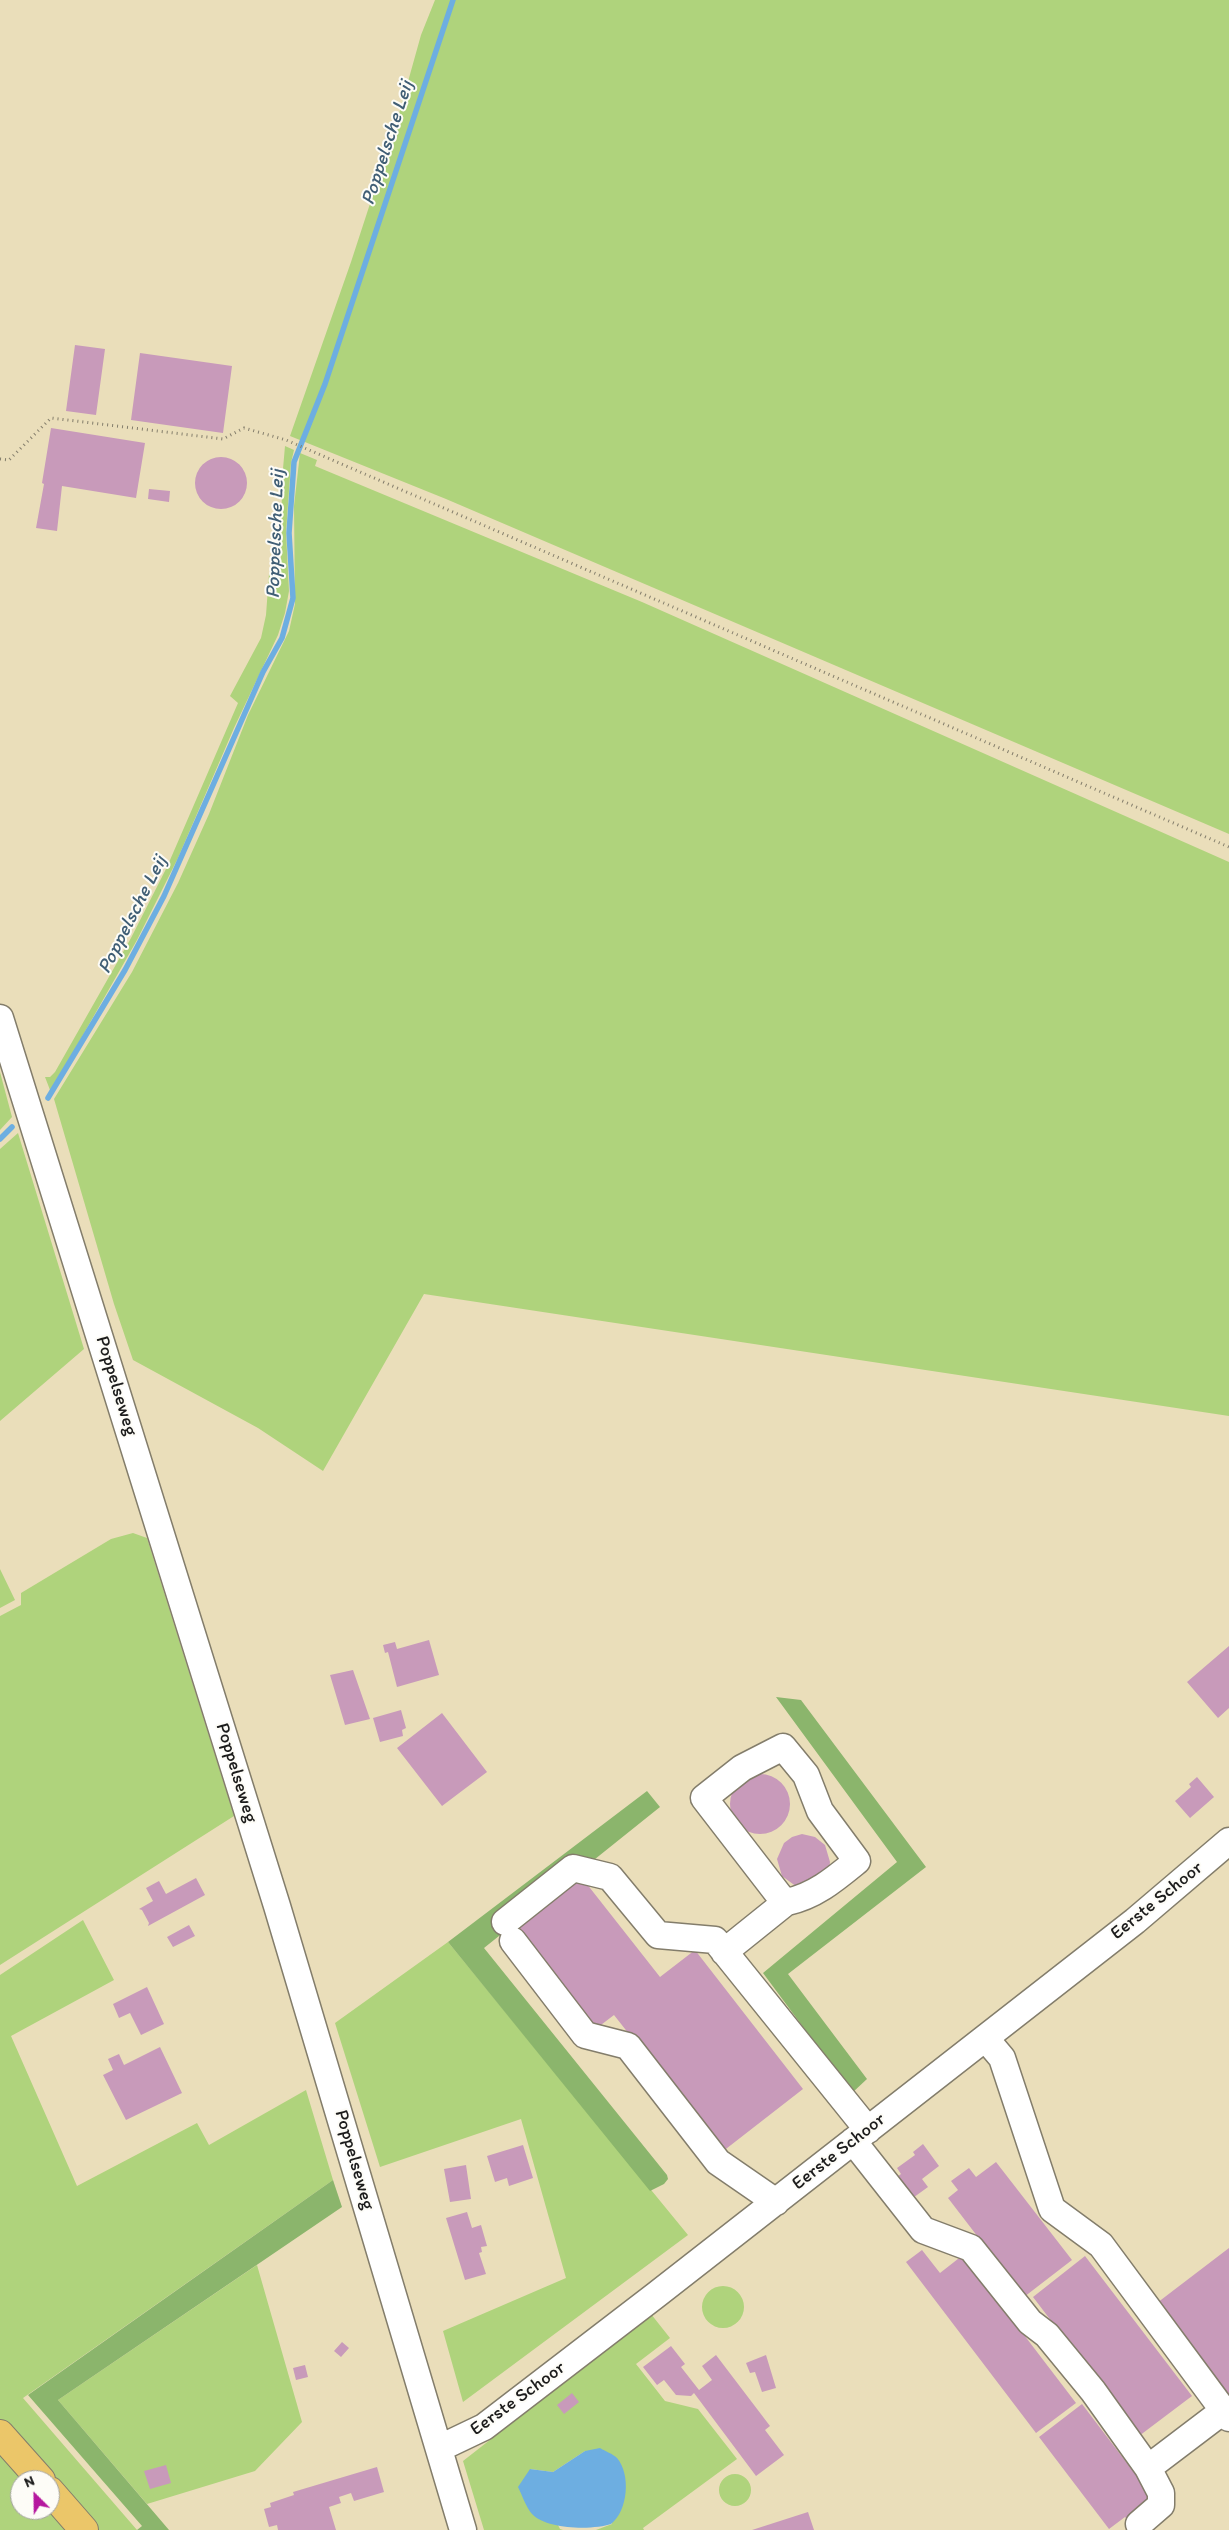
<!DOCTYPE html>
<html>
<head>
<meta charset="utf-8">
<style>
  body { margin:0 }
  #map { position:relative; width:1229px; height:2530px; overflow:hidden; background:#eadeba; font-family:Itim,sans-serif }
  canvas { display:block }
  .north { position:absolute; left:10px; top:2470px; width:50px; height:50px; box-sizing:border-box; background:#fdfcf7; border:1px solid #a3a29f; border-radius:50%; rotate:337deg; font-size:14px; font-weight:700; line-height:20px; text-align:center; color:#1c1c1c }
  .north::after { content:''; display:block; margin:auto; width:18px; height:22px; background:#b5179e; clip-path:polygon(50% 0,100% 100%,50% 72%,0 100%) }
</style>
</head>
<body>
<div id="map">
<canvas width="1229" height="2530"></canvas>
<div class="north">N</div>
</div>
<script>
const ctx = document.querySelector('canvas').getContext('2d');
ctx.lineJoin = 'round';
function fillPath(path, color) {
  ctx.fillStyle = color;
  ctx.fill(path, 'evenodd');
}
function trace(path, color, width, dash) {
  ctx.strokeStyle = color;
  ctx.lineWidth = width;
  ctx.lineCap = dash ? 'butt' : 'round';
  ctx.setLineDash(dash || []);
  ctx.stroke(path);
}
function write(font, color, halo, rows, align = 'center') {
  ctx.font = font + ' Itim,sans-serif';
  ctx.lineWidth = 4;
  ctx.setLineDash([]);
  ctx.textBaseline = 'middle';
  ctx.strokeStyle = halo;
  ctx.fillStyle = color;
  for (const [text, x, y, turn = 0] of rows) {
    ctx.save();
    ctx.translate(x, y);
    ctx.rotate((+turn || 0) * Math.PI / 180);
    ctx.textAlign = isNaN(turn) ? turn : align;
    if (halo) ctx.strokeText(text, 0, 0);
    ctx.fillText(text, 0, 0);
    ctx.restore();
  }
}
const green = new Path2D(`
  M435 0H1229V834L446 499 290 436 351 262 397 121 421 35Z
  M285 446 294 450 291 463 286 532 289 591 285 613 278 635 234 728 178 858 137 940 54 1086 50 1090 45 1077H50L55 1072 131 938 167 867 238 703 230 696 261 638 266 615 269 574 281 561 282 480Z
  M300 453 317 460 315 466 642 602 1229 862V1416L424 1294 323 1471 258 1428 133 1360 114 1304 54 1099 132 972 178 883 209 814 248 715 289 631 295 604 294 506Z
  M0 1072 12 1117 0 1130Z
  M18 1133 84 1349 0 1421V1149Z
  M133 1533 147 1538 234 1816 0 1965V1616L21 1605V1593L111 1539Z
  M0 1569 15 1600 0 1608Z
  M83 1920 114 1980 11 2036 77 2186 197 2123 209 2145 306 2090 333 2180 23 2398 137 2530H97L0 2420V1975Z
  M448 1942 688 2235 463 2402 443 2331 566 2278 521 2119 380 2167 335 2023Z
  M257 2265 302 2422 255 2471 147 2504 58 2400Z
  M702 2307a21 21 0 1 1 42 0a21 21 0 1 1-42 0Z
  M651 2314 670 2338 636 2364 665 2401 698 2409 737 2459 643 2528 644 2530H596L612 2524 585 2451 553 2472 530 2469 560 2529 563 2530H484L463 2461Z
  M0 2454 23 2480H20V2510H50L68 2530H0Z
  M719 2490a16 16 0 1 1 32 0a16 16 0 1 1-32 0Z`);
const forest = new Path2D(`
  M776 1697 801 1700 926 1867 788 1974 867 2079 852 2093 763 1973 897 1862Z
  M647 1791 660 1807 484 1948 667 2175 668 2179 664 2184 650 2191 448 1942Z
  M333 2180 342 2207 58 2400 169 2530H137L142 2526 28 2395Z`);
const water = new Path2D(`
  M600 2448C605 2451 613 2454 617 2458 631 2474 628 2511 611 2524 594 2530 547 2530 532 2514 526 2507 522 2495 518 2487L530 2469 553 2472 585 2451Z`);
const stream = new Path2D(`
  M48 1098 125 970 164 896 263 672 282 638 293 598 289 533 294 462 325 384 453 0
  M0 1139 12 1127`);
const building = new Path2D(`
  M75 345 105 349 96 415 66 411Z
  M140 353 232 366 223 433 131 420Z
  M51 428 145 443 136 498 62 486 57 531 36 528 44 484 42 483Z
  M195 483a26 26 0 1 1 52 0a26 26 0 1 1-52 0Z
  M149 489 170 491 169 502 148 499Z
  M429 1640 439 1675 397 1687 388 1652 385 1653 383 1645 395 1642 397 1649Z
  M1229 1646V1708L1218 1718 1187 1682Z
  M353 1670 370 1719 345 1725 330 1675Z
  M401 1710 406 1728 402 1730 403 1736 380 1742 373 1718Z
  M442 1713 487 1772 442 1806 397 1748Z
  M730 1804a30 30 0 1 1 60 0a30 30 0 1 1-60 0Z
  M1197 1777 1214 1797 1190 1818 1175 1801 1191 1787 1189 1784Z
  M802 1834 815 1837 825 1845 830 1862 829 1869 797 1887 782 1876 777 1859 784 1843 792 1837Z
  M579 1874 660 1977 695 1950 803 2089 722 2152 614 2015 593 2031 511 1927Z
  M196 1878 205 1895 148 1926 149 1923 142 1910 139 1909 153 1901 146 1888 159 1881 166 1894Z
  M189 1925 195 1936 173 1947 167 1937Z
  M147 1987 164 2024 141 2035 130 2013 119 2018 113 2004Z
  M160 2047 182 2093 126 2120 103 2075 113 2070 108 2059 119 2054 124 2065Z
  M923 2144 939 2166 922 2179 928 2187 910 2200 894 2179 901 2174 897 2168 915 2155 913 2152Z
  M523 2145 533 2178 509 2186 507 2178 495 2182 487 2156Z
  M996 2162 1072 2260 1024 2297 948 2198 958 2190 951 2181 969 2168 976 2177Z
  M466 2165 471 2199 450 2202 444 2169Z
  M467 2212 472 2228 481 2225 487 2246 481 2247 482 2252 479 2253 486 2274 465 2280 446 2218Z
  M1229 2248V2406L1153 2306Z
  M922 2250 940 2273 963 2255 1076 2403 1036 2433 906 2262Z
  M1085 2256 1192 2396 1139 2436 1033 2297Z
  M342 2342 349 2348 341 2357 334 2351Z
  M671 2346 685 2364 681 2367 699 2390 712 2380 702 2366 716 2355 770 2426 765 2430 784 2455 756 2476 694 2393 691 2396 676 2395 664 2380 657 2385 643 2367Z
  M766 2355 776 2388 762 2392 755 2372 750 2373 746 2363Z
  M305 2365 308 2377 296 2380 293 2368Z
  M572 2393 579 2402 564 2414 557 2405Z
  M1082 2404 1152 2496 1136 2508 1142 2516 1131 2524 1125 2517 1109 2529 1039 2437Z
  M166 2465 171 2483 150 2489 144 2471Z
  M377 2467 384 2492 354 2501 351 2493 339 2497 341 2503 329 2507 336 2530H278L277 2525 269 2527 264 2509 271 2507 270 2503 294 2495 293 2492Z
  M808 2512 814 2530H752Z`);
const path = new Path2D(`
  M0 459 9 460 51 418 223 439 244 428 286 440 1229 847`);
const minor = new Path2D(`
  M0 1018 277 1906 463 2530
  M505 1922 573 1868 610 1877 658 1935 715 1940 868 2130
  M513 1941 585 2035 628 2046 718 2162 776 2202
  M724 1952 785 1903 787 1902C815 1896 835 1879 857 1861L820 1811 806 1775 783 1747 742 1768 704 1798 785 1903
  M986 2039 1002 2058 1052 2209 1101 2245 1229 2418
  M853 2141 923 2230 971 2248 1030 2322 1047 2335 1093 2391 1148 2468 1223 2411
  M440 2448 484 2427 656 2295 1135 1921 1229 1841
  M1139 2524 1161 2505V2493L1148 2468`);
const major = new Path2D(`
  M0 2434 41 2480
  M50 2491 84 2530`);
const streetNames = [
  ["Poppelseweg",116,1386,73],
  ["Poppelseweg",236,1773,73],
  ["Eerste Schoor",1157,1901,-39],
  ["Eerste Schoor",839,2152,-38],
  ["Poppelseweg",354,2160,74],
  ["Eerste Schoor",518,2399,-36]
];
const waterNames = [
  ["Poppelsche Leij",388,143,-72],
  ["Poppelsche Leij",276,534,-88],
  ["Poppelsche Leij",133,915,-63]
];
fillPath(green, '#afd37c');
fillPath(forest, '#8bb56c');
fillPath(water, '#6daee1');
trace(stream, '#6daee1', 5.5);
fillPath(building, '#c89aba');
trace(minor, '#837d6b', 29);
trace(major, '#837d6b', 30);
trace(path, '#837d6b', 3, [1, 4]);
trace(minor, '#fff', 26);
trace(major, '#ebc669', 28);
write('19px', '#1c1c1c', '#fdfcf7', streetNames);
write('italic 20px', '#405e75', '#fdfcf7', waterNames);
</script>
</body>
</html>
